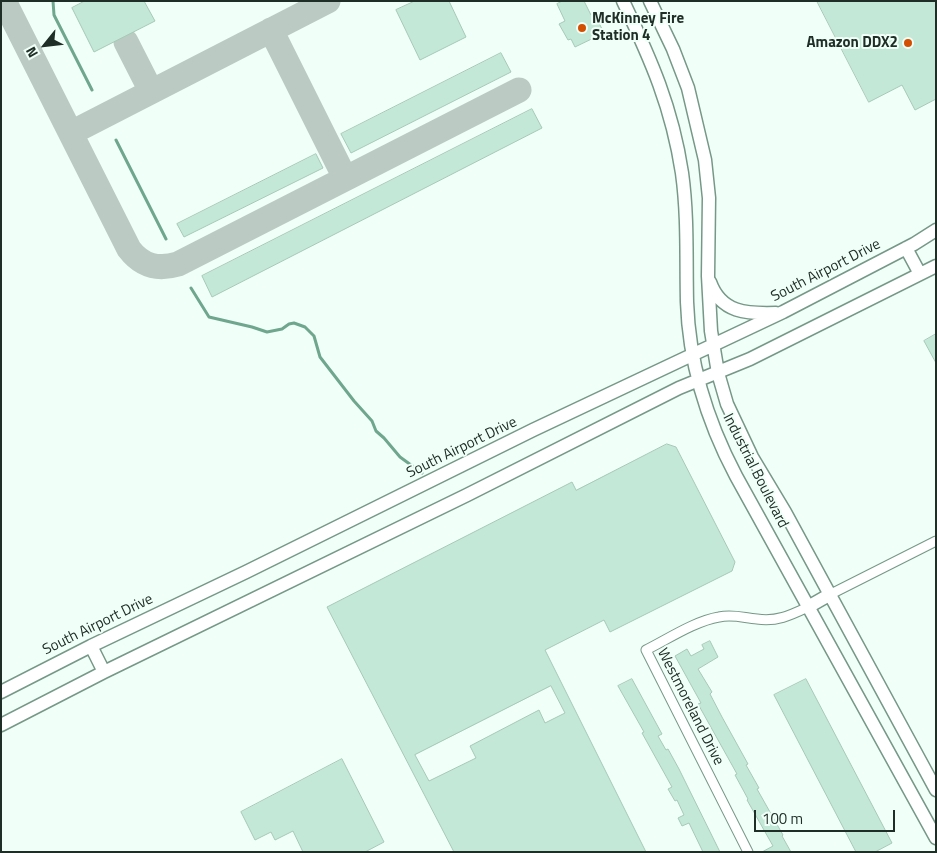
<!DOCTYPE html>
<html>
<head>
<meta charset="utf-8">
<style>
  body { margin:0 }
  #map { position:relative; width:937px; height:853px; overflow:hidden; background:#f0fff8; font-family:"Titillium Web",sans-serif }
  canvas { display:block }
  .frame { position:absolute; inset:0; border:2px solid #202e28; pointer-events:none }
  .north { position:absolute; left:20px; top:20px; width:50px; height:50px; -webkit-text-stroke:4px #f0fff8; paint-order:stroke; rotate:241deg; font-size:14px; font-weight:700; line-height:20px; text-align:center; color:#202e28 }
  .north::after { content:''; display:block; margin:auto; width:18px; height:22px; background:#202e28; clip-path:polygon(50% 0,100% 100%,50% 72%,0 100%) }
  .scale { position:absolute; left:754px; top:810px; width:141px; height:22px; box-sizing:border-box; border:2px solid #202e28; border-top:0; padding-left:6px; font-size:15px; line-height:18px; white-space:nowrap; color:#202e28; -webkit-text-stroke:4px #f0fff8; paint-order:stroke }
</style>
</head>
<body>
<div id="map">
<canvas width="937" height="853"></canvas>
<div class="frame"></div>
<div class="north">N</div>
<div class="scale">100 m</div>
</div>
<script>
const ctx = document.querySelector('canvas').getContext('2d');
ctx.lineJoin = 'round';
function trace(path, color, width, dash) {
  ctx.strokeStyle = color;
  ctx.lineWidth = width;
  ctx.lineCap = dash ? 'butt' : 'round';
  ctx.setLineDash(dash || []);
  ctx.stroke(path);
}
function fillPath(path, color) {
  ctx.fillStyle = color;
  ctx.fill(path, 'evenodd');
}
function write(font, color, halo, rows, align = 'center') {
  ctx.font = font + ' "Titillium Web",sans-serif';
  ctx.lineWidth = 4;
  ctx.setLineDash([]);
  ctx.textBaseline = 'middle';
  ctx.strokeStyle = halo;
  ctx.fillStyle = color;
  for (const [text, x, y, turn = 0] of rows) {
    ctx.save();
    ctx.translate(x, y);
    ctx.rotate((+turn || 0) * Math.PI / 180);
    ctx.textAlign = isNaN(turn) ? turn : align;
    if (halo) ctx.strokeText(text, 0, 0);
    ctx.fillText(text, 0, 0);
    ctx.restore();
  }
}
const stream = new Path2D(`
  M53 1 54 15 92 90
  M116 140 166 239
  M191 288 209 317 252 327 267 332 282 329 289 324 294 323 305 327 314 336 320 357 354 401 372 421 376 431 384 438 400 457 422 473`);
const taxiway = new Path2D(`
  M4 1 129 249C142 266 158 270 178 264L519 90
  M271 30 345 178
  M126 42 151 91
  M71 133 328 1`);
const building = new Path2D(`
  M85 1H144L155 21 94 52 72 8Z
  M415 1H449L466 37 420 60 396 10Z
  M563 1H584L591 15 594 13 604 33 575 47 571 39 568 40 559 24 565 21 557 4Z
  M817 1H936V99L915 110 902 85 869 102Z
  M501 53 511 72 351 153 341 134Z
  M532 109 542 128 212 297 202 276Z
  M316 154 323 168 184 237 177 224Z
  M936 334V363L924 341Z
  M667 444 676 447 735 562 732 571 610 632 604 620 545 650 646 852H454L327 607 572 482 576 490ZM551 686 565 713 545 723 539 710 470 746 476 758 429 781 415 755Z
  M710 641 718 657 698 669 712 692 710 694 722 717 748 764 746 765 759 788 757 789 783 835 782 836 791 852H762L773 846 747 800 748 799 735 775 737 774 698 704 701 703 675 656 687 649 691 656 704 649 702 645Z
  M632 679 662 734 658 736 666 750 668 749 679 769 720 852H703L689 823 682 826 678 818 684 815 677 800 675 801 668 789 672 787 642 733 644 732 618 686Z
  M806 679 892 843 875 852H856L774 695Z
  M342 759 384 842 365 852H303L293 831 275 840 271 832 255 840 241 812Z`);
const street = new Path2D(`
  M829 595 936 541
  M748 852 646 650C668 639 695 621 719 617 733 614 744 618 757 619 777 622 791 615 808 607`);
const secondary = new Path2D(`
  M623 1C651 60 672 107 682 173 688 216 686 259 687 302 689 364 707 421 736 476L936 838
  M650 1 673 49 688 88 705 160 709 198 708 276 711 331 718 373 727 404 752 457 785 512 936 790
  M906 248 920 274
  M710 282C721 313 747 314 776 313
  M808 607 829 595
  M91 646 104 672
  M1 692 91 646 246 572 533 430 783 312 914 244 936 230
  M1 725 104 672 467 495 679 388 750 359 936 266`);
const markers = [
  [582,28,5,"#d34f02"],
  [908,43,5,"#d34f02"]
];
const poiNames = [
  ["McKinney Fire",592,19],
  ["Station 4",592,36],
  ["Amazon DDX2",898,43,"right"]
];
const streetNames = [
  ["South Airport Drive",826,271,-27],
  ["South Airport Drive",462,448,-26],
  ["Industrial Boulevard",755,471,63],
  ["South Airport Drive",98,625,-26],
  ["Westmoreland Drive",690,707,63]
];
trace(stream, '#6fa68e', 3);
trace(taxiway, '#bbcac3', 25);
fillPath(building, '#c4e8d7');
trace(building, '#a6c9b8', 1);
trace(street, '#769888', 11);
trace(secondary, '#769888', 15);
trace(street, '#fff', 9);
trace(secondary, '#fff', 12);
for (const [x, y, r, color] of markers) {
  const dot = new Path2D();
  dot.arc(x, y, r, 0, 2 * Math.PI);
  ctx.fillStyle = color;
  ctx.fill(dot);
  trace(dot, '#f0fff8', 2);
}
write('bold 15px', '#202e28', '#f0fff8', poiNames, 'left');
write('15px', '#202e28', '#f0fff8', streetNames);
</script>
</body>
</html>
